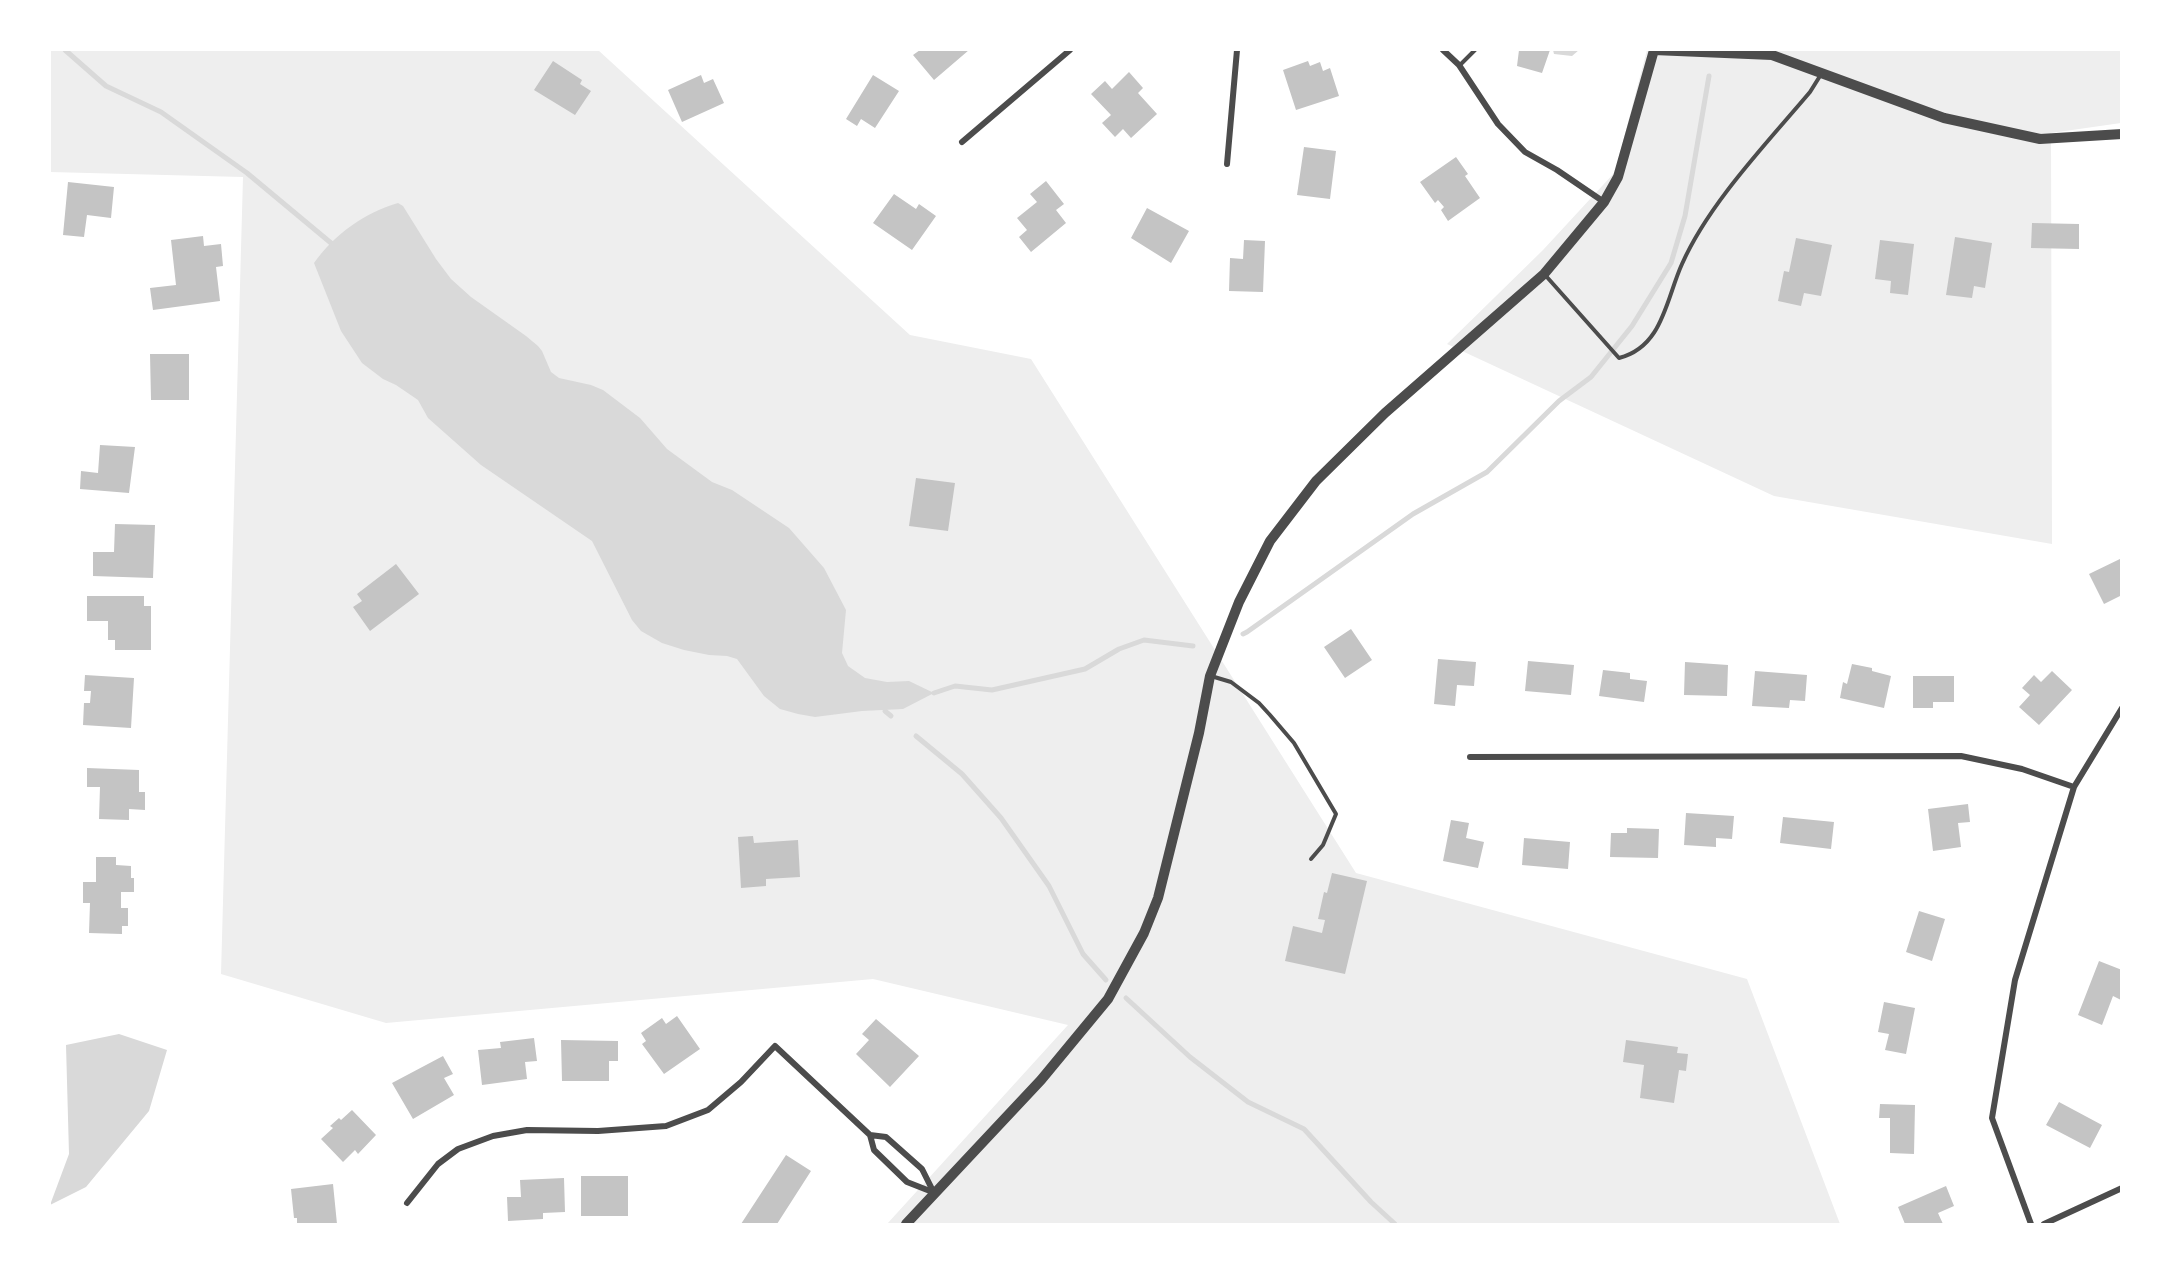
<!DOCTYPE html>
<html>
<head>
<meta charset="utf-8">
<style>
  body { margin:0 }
  #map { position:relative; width:2171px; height:1274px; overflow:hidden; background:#fff; font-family:"Work Sans",sans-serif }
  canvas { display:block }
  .frame { position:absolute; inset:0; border:51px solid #fff; pointer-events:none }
</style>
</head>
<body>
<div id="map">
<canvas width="2171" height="1274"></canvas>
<div class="frame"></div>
</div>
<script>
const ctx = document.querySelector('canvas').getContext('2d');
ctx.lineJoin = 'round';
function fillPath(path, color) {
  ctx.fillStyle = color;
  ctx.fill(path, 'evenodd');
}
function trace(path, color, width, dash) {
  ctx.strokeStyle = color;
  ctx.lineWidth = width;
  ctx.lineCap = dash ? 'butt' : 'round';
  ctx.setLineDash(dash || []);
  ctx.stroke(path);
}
const green = new Path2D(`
  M50 50H598L910 335 1031 359 1356 873 1747 979 1840 1224H887L1068 1025 873 979 386 1023 221 974 243 177 50 172Z
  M1647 50H2121V123L2051 133 2052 544 1774 496 1447 344 1543 250 1615 172Z`);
const water = new Path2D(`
  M1553 50H1579L1572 56 1554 54Z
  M398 203 403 206 436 259 451 279 471 297 526 336 538 346 542 351 551 372 559 378 591 385 603 390 640 418 667 449 712 482 732 490 789 528 824 568 846 610 842 653 848 666 865 678 887 682 909 681 934 693 903 709 862 711 815 717 798 714 780 709 764 696 737 659 727 656 709 655 684 650 662 643 641 631 632 620 592 541 481 465 428 418 418 400 396 385 383 379 362 363 341 331 314 263C335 234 364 213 398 203Z
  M119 1034 167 1050 149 1111 86 1187 50 1205 69 1154 66 1045Z`);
const stream = new Path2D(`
  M65 50 106 86 161 112 247 173 331 243
  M1243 634 1247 632 1413 514 1487 472 1559 401 1591 377 1632 326 1671 263 1685 216 1709 76
  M934 693 955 686 992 690 1085 669 1119 649 1144 640 1193 646
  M885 711 891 716
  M916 736 962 774 1001 818 1049 886 1083 954 1106 980
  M1126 998 1190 1057 1248 1102 1304 1129 1371 1202 1395 1224`);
const building = new Path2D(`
  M920 50H969L934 80 913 55Z
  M1519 50H1550L1542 73 1517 66Z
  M553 61 582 80 580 84 591 91 575 115 534 90Z
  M1308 61 1310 66 1320 62 1323 71 1330 68 1339 96 1296 110 1283 70Z
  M1129 72 1143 88 1138 93 1157 114 1131 138 1123 129 1115 137 1102 123 1111 115 1091 94 1105 81 1112 89Z
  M701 75 704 83 713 79 724 103 682 122 668 90Z
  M873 75 899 91 875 128 861 119 857 126 846 119Z
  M1304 147 1336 151 1330 199 1297 195Z
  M1456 157 1468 174 1465 176 1480 198 1448 221 1441 210 1444 207 1438 200 1435 203 1420 182Z
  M1046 181 1064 204 1056 210 1066 223 1031 252 1019 237 1027 230 1017 218 1037 202 1030 194Z
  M68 182 114 187 111 218 87 215 84 237 63 235Z
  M894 194 916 209 919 204 936 216 912 250 873 223Z
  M1147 208 1189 231 1171 263 1131 238Z
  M2032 223 2079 224V249L2031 248Z
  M203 236 204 246 221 244 223 266 216 267 220 301 153 310 150 288 176 285 171 240Z
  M1955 237 1992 243 1985 288 1974 286 1972 298 1946 295Z
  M1796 238 1832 245 1821 296 1804 293 1801 306 1778 301 1784 271 1789 272Z
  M1244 240 1265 241 1263 292 1229 291 1230 258 1243 259Z
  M1880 240 1914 244 1908 295 1890 293 1891 281 1875 279Z
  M150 354H189V400H151Z
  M100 445 135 447 129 493 80 489 81 471 98 473Z
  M916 478 955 483 948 531 909 526Z
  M115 524 155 525 153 578 93 576V552H114Z
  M2122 558V595L2104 604 2089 574Z
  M396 564 419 594 370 631 353 607 362 601 357 594Z
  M87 596H144V606H151V650H115V640H108V621H87Z
  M1351 629 1372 660 1345 678 1324 647Z
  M1438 659 1476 662 1474 686 1457 685 1455 706 1434 704Z
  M1528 661 1574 665 1571 695 1525 691Z
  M1685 662 1728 665 1727 696 1684 695Z
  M1852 664 1872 668V671L1891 676 1884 708 1840 698 1843 682 1847 684Z
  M1603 670 1630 673V679L1647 681 1644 702 1599 696Z
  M1755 671 1807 675 1805 701 1790 700 1789 708 1752 706Z
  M2052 671 2072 690 2039 725 2019 707 2030 695 2022 688 2034 675 2041 682Z
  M85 675 134 678 131 728 83 725 84 703H90L91 691H84Z
  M1913 676H1954V702H1933V708H1913Z
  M87 768 139 770V792H145V810L129 809V820L99 819 100 787H87Z
  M1968 804 1970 822 1958 823 1961 847 1933 851 1928 809Z
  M1686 813 1734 816 1732 839 1716 838V847L1684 845Z
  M1783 817 1834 822 1831 849 1780 843Z
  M1451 820 1469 823 1466 838 1484 842 1478 868 1443 861Z
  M1627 828 1659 829 1658 858 1610 857 1611 833H1627Z
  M753 836 754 843 798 840 800 877 766 879V886L741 888 738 837Z
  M1524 838 1570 842 1568 869 1522 865Z
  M96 857H116V865L131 866V878H134V892H121V908H128V926H122V934L89 933 90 903H83V882H96Z
  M1332 873 1367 881 1345 974 1285 961 1293 926 1322 933 1325 920 1318 919 1324 892 1327 893Z
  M1919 911 1945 919 1932 961 1906 952Z
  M2099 961 2122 970V997L2121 1000 2113 996 2102 1025 2078 1015Z
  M1884 1002 1915 1008 1906 1054 1885 1050 1889 1034 1878 1032Z
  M677 1016 700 1049 664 1074 642 1044 646 1041 641 1033 662 1018 666 1024Z
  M876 1019 919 1056 890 1087 856 1054 869 1040 862 1034Z
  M534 1038 537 1061 525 1062 527 1079 482 1085 478 1050 501 1048 500 1042Z
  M561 1040 618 1041V1061H609V1081H562Z
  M1626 1040 1678 1047 1677 1053 1688 1054 1686 1071 1679 1070 1674 1103 1640 1098 1644 1065 1623 1062Z
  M443 1056 453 1074 444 1078 454 1095 413 1119 392 1083Z
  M2059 1102 2102 1125 2090 1148 2046 1125Z
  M1880 1104 1915 1105 1914 1154 1890 1153V1118H1879Z
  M352 1110 376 1135 358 1154 355 1150 343 1162 321 1139 333 1128 330 1126 339 1118 341 1120Z
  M786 1155 811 1171 777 1224H741Z
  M581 1176H628V1216H581Z
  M564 1178 565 1212 543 1213V1219L508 1221 507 1197H521L520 1180Z
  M333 1184 337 1224H297V1218H294L291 1189Z
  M1946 1186 1954 1206 1938 1213 1943 1224H1905L1898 1207Z`);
const service = new Path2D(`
  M1460 65 1475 50
  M1546 276 1619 358C1663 347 1666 299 1682 264 1709 203 1767 143 1810 92L1820 76
  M1211 676 1231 682 1259 703 1270 715 1294 743 1336 814 1323 845 1311 859`);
const minor = new Path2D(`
  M1443 50 1459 65 1498 124 1525 152 1557 170 1604 202
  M962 142 1070 50
  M1227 164 1237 50
  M1470 757 1961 756 2022 769 2074 787
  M870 1135 886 1137 922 1169 934 1193
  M407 1203 438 1164 458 1149 493 1136 527 1130 598 1131 666 1126 708 1110 741 1082 775 1046 870 1135 874 1150 907 1182 935 1193
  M2031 1224 1992 1118 2015 980 2074 787 2122 708
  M2044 1224 2122 1188`);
const tertiary = new Path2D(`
  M1654 50 1772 55 1944 118 2040 139 2122 134
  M906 1224 1041 1080 1108 999 1144 933 1158 898 1199 733 1210 676 1239 602 1270 541 1316 481 1385 413 1544 274 1604 202 1618 177 1654 50`);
fillPath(green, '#eee');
fillPath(water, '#d9d9d9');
trace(stream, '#d9d9d9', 5);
fillPath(building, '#c4c4c4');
trace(service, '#4c4c4c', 4);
trace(minor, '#4c4c4c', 6);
trace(tertiary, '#4c4c4c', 10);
</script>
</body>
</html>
